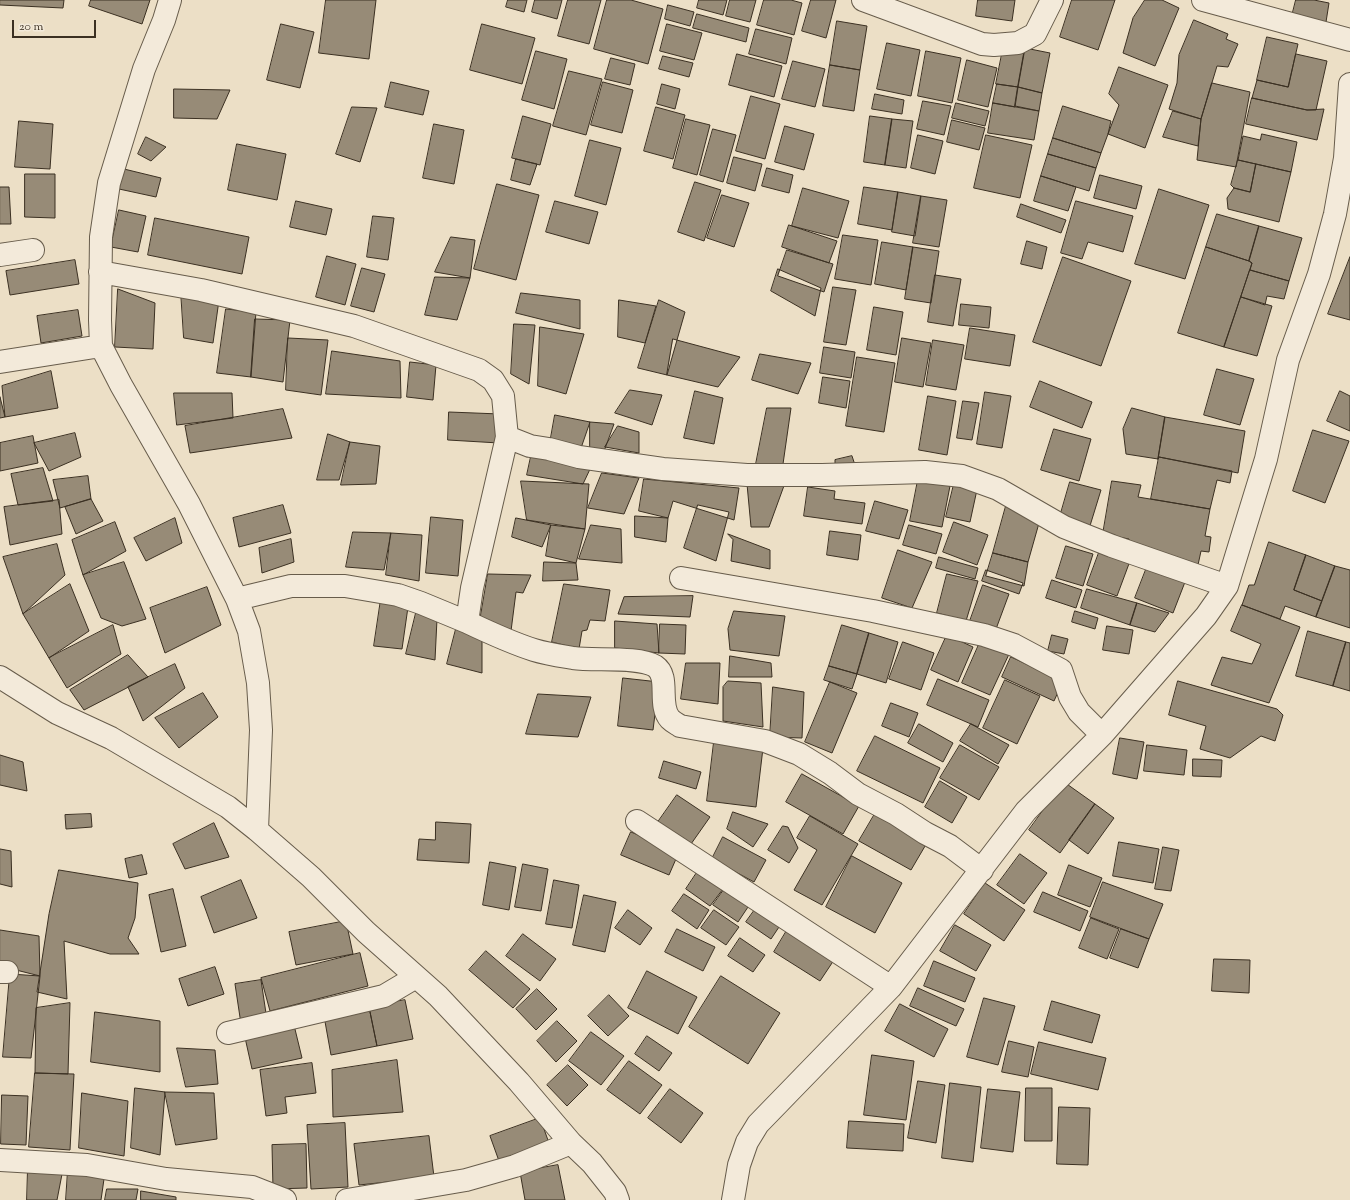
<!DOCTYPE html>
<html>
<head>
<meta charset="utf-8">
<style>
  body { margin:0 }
  #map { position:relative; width:1350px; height:1200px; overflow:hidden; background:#ecdfc6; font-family:"Sorts Mill Goudy",serif }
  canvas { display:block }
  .scale { position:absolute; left:12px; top:20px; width:84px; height:18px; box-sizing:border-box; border:2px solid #3b3022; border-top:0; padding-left:5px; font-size:12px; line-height:14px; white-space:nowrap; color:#3b3022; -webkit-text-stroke:3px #f3eada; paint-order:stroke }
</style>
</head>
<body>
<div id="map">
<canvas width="1350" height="1200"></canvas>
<div class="scale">20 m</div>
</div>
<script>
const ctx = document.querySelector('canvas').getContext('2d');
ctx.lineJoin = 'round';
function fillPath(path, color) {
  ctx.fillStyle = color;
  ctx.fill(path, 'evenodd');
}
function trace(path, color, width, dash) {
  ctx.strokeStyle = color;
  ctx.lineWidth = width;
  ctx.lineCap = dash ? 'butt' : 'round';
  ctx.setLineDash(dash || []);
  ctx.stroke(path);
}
const building = new Path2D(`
  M0 0H64L63 8 0 5Z
  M91 0H150L142 24 89 6Z
  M326 0H376L369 59 319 53Z
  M508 0H527L524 12 506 7Z
  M535 0H562L557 19 532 12Z
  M568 0H601L589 44 558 36Z
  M607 0H631L663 9 648 64 594 49Z
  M699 0H727L723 15 697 8Z
  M730 0H756L750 22 726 16Z
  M764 0H791L802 3 794 35 757 25Z
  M811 0H836L826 38 802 31Z
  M978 0H1015L1012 21 976 16Z
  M1072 0H1115L1098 50 1060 37Z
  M1145 0H1162L1179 8 1155 66 1123 53 1133 18Z
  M1296 0H1314L1329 3 1326 22 1292 16Z
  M668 5 694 12 690 26 665 19Z
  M697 14 749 28 746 42 693 28Z
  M1194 20 1228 34 1226 39 1238 44 1228 67 1217 66 1201 119 1169 109 1177 83 1179 55Z
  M837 21 867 26 860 70 830 65Z
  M281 24 314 32 300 88 267 80Z
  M482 24 535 38 522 84 470 70Z
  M667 24 702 33 694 60 660 51Z
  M756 29 792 38 786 64 749 54Z
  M1267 37 1298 44 1288 87 1257 80Z
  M887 43 920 50 911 96 877 89Z
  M1004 44 1025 48 1018 87 996 84Z
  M1025 48 1050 53 1042 93 1018 87Z
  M536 51 567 59 554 109 522 100Z
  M926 51 961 58 952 103 918 96Z
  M737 54 782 66 774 97 729 85Z
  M1296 54 1327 61 1316 110H1307L1252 98 1257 80 1288 87Z
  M663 56 693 63 689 77 659 69Z
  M611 58 635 64 630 85 605 79Z
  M967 60 997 68 988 107 958 100Z
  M793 61 825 69 815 107 782 99Z
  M830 65 860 70 854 111 823 106Z
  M1119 67 1168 85 1145 148 1108 134 1119 105 1109 94Z
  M569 71 602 79 586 135 553 126Z
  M391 82 429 91 423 115 385 107Z
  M603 82 633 90 622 133 591 125Z
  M1212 83 1250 92 1236 167 1197 160 1201 119Z
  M662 84 680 89 675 109 657 104Z
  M997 84 1018 87 1015 107 993 103Z
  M1018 87 1042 93 1039 111 1015 106Z
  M174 89 230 90 217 119 174 118Z
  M875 94 904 100 902 114 872 109Z
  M751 96 780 104 765 159 736 151Z
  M1252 98 1307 110 1324 109 1317 140 1246 124Z
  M923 101 951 106 944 135 917 129Z
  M956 103 989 111 985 126 952 118Z
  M993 103 1039 111 1034 140 988 133Z
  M1063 106 1111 121 1108 134 1101 153 1053 138Z
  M352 107 377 108 360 162 336 154Z
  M656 107 685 115 673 159 644 151Z
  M1173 111 1201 119 1198 146 1163 137Z
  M523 116 551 124 540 165 512 158Z
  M870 116 892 119 885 165 864 162Z
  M686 119 710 125 697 175 673 168Z
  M892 119 913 121 906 168 885 165Z
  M952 120 985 128 979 150 947 142Z
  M19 121 53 124 50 169 15 167Z
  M434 124 464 130 454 184 423 178Z
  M785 126 814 134 804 170 775 162Z
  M713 129 736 135 723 182 700 175Z
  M1262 134 1297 142 1291 172 1238 160 1243 136 1260 140Z
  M918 135 943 141 935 174 911 168Z
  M986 135 1032 145 1020 198 974 188Z
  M146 137 166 147 151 161 138 154Z
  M1053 138 1101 153 1096 168 1048 154Z
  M590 140 621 148 606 205 575 196Z
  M237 144 286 154 277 200 228 190Z
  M1048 154 1096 168 1089 191 1041 176Z
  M734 157 762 164 755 191 727 183Z
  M516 159 537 164 530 185 511 180Z
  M1238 160 1256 164 1250 192 1234 188 1231 185Z
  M1256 164 1291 172 1279 222 1228 209 1227 198 1234 188 1250 192Z
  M767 168 793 175 789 193 762 186Z
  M124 169 161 178 156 197 119 189Z
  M25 174H55V218L25 217Z
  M1100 175 1142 186 1136 209 1094 198Z
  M1041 176 1076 187 1068 211 1034 201Z
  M695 182 721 190 704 241 678 232Z
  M497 184 539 195 516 280 474 269Z
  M0 187H9L11 224H0Z
  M864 187 898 192 892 230 858 224Z
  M803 188 849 201 838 238 792 226Z
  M1159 189 1209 205 1185 279 1135 264Z
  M898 192 921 196 915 236 892 232Z
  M722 195 749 203 734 247 707 238Z
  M921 196 947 200 939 247 913 243Z
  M296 201 332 209 326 235 290 227Z
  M555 201 598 212 589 244 546 232Z
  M1076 201 1133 216 1123 252 1088 242 1082 259 1061 253Z
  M1021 204 1066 220 1061 233 1017 217Z
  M119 210 146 216 138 252 111 247Z
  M1217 214 1259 226 1249 261 1206 247Z
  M373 216 394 218 388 260 367 257Z
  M155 218 249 237 242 274 148 255Z
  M789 225 837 241 829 263 782 247Z
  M1259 226 1302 238 1289 281 1250 270 1252 263 1249 261Z
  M843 235 878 240 871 285 835 279Z
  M451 237 475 240 470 278 435 272Z
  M1027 241 1047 247 1042 269 1021 264Z
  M882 242 913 247 906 290 875 284Z
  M913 247 939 251 931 303 905 299Z
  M1206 247 1249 261 1252 263 1224 347 1178 333Z
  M787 250 833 264 824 292 778 276Z
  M327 256 356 264 345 305 316 297Z
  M1063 257 1131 281 1101 366 1033 342Z
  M1350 257V320L1328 314Z
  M75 260 79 284 10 295 6 271Z
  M362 268 385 274 374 312 351 306Z
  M778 269 821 288 815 316 771 291Z
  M1250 270 1289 281 1284 299 1267 296 1265 305 1241 297Z
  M935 275 961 279 953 326 928 322Z
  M435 277 470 278 457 320 425 315Z
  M833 287 856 290 846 345 824 342Z
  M118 289 155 303 153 349 115 347Z
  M181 292 219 300 213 343 184 338Z
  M521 293 580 300V329L516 313Z
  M1241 297 1272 306 1257 356 1224 347Z
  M619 300 656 306 645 343 618 337Z
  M659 300 685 312 667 375 638 368Z
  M961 304 991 307 989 328 959 325Z
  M874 307 903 312 896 355 867 350Z
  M226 309 256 312 251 377 217 373Z
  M78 310 82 336 41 343 37 316Z
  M255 319 290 320 283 382 251 377Z
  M514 324 535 325 529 384 511 374Z
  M540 327 584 334 566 394 538 386Z
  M970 328 1015 335 1010 366 965 359Z
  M288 338 328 340 321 395 286 390Z
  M902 338 931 343 923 387 895 382Z
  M673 339 740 357 718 387 667 375Z
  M933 340 964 345 956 390 926 385Z
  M824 347 855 352 851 378 820 373Z
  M332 351 400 361 401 398 326 394Z
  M760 354 811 363 798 394 752 380Z
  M857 357 895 363 884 432 846 426Z
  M410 362 436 365 433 400 407 397Z
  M1217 369 1254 379 1240 425 1204 415Z
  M51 371 58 408 5 417 2 386Z
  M823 377 850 381 846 408 819 403Z
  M1040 381 1092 402 1082 428 1030 407Z
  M630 390 662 395 652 425 615 413Z
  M695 391 723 398 714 444 684 438Z
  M1340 391 1350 396V431L1327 421Z
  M985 392 1011 396 1002 448 977 444Z
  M174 393H232L233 418 177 425Z
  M928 396 956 401 947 455 919 450Z
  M0 397 5 417 0 418Z
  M963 401 979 403 972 440 957 438Z
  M767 408H791L783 464H756Z
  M1132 408 1165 417 1158 459 1126 454 1123 429Z
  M283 409 292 438 190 453 185 426Z
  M449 412 500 414 499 443 448 440Z
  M555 415 590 422 580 451 550 443Z
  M1165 417 1245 431 1238 473 1159 457 1158 459Z
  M590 422 614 424 603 454 590 448Z
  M618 426 639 432V453L605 447Z
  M1054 429 1091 439 1079 481 1041 470Z
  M1313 430 1349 441 1325 503 1293 491Z
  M75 433 81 457 49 471 34 443Z
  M328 434 350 442 339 480H317Z
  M33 436 38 463 0 471V443Z
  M350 442 380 446 376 484 341 485Z
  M532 452 591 467 583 484 527 475Z
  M852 456 856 468 835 465V460Z
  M1159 457 1232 471 1230 483 1217 480 1210 509 1151 499Z
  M43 468 53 501 18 505 11 474Z
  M602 473 639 478 624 514 588 508Z
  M88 476 91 499 60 508 53 480Z
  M644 479 739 488 734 520 673 501 668 518 639 511Z
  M918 480 950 486 942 527 910 521Z
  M955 480 978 485 970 522 946 517Z
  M521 481 589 484 585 529 527 520Z
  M1112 481 1141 485 1138 497 1210 509 1205 536 1211 537 1209 552 1201 551 1198 565 1129 546V539L1103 534Z
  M1070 482 1101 490 1089 529 1059 520Z
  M785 483 769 527H751L747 484Z
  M808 487 835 491 834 499 865 503 862 524 804 516Z
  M91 499 103 521 76 534 65 507Z
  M59 500 62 534 10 545 4 507Z
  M875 501 908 510 899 539 866 531Z
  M283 505 291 533 239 547 233 518Z
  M698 505 729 512 716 561 684 548Z
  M1006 506 1041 516 1028 562 993 553Z
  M635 516 668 518 666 542 635 537Z
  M431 517 463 520 458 576 426 573Z
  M175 518 182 543 146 561 134 538Z
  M516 518 551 525 542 547 512 537Z
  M115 522 126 551 83 575 72 540Z
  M954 522 988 535 977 565 943 552Z
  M551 525 585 529 576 563 546 556Z
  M591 525 621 529 622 563 579 559Z
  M909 525 942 534 936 554 903 545Z
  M830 531 861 535 858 560 827 555Z
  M353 532 391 533 384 570 346 567Z
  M391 533 422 535 419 581 386 575Z
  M728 534 770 550V569L731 561 733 540Z
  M291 539 294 562 262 573 259 548Z
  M1269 542 1306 555 1294 590 1322 601 1316 617 1285 606 1280 619 1242 605 1249 585H1254Z
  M57 544 65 575 23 614 3 557Z
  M1066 546 1093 554 1083 586 1056 578Z
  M898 550 932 562 912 608 882 598Z
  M1100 550 1130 561 1117 596 1087 585Z
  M993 553 1028 562 1024 586 986 576Z
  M1306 555 1335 566 1322 601 1294 590Z
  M939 557 978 568 975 579 936 568Z
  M124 562 146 619 122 626 101 618 83 575Z
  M544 562 576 563 578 580 543 581Z
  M1335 566 1350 570V628L1316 617Z
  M1147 567 1185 582 1173 613 1135 598Z
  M986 570 1023 583 1019 594 982 581Z
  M488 574 531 575 523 593 516 592 511 631 480 621Z
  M947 574 978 581 966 621 937 613Z
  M1052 580 1082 590 1076 608 1046 598Z
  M70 584 89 631 49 658 23 614Z
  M564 584 610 590 605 621 590 620 587 630 582 631 579 649 552 642Z
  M983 585 1009 594 996 629 970 621Z
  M207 587 221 625 165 653 150 608Z
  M1087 589 1137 603 1130 625 1081 608Z
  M693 596 690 617 618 614 624 597Z
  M381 599 408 607 402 649 374 646Z
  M1137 603 1169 613 1155 632 1130 625Z
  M1242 605 1300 627 1269 703 1211 685 1222 657 1252 664 1261 644 1231 631Z
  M734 611 785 616 779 656 730 650 728 629Z
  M1075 611 1098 618 1095 629 1072 622Z
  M416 613 437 619 435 660 406 654Z
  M615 621 657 624 659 653 615 648Z
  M660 624 686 625 685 654 659 653Z
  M113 625 121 654 67 688 49 658Z
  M842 625 869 633 857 674 829 666Z
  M1107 626 1133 630 1129 654 1103 650Z
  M456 629 482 635V673L447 664Z
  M1308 631 1346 642 1333 686 1296 676Z
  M869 633 898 642 886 683 857 674Z
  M947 635 973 647 958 682 931 670Z
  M1052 635 1068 639 1064 654 1048 651Z
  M981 640 1010 652 990 695 962 683Z
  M903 642 934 653 921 690 889 679Z
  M1346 642 1350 643V691L1333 686Z
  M128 655 148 677 84 710 70 690Z
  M730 656 771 663 772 677H729Z
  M1011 657 1063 681 1054 701 1002 677Z
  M686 663H720L718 704 681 699Z
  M175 664 185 688 143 721 128 687Z
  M829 666 857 674 852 689 824 680Z
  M623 678 659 682 653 730 618 726Z
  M938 679 989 700 978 727 927 705Z
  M1005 680 1040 696 1017 744 983 728Z
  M728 681 761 683 763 727 723 721V687Z
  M1178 681 1277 709 1283 715 1275 741 1261 736 1230 758 1200 749 1206 726 1169 715Z
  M830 682 857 693 832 753 805 742Z
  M773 687 804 692 802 738 770 737Z
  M203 693 218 717 179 748 155 718Z
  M538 694 591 697 578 737 526 734Z
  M891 703 918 713 909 737 882 726Z
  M919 724 953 743 943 762 908 743Z
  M971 724 1009 745 998 764 960 741Z
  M875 736 940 768 923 803 857 771Z
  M1120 738 1144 742 1137 779 1113 774Z
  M714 742 763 748 756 807 707 801Z
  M960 745 999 767 979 800 940 778Z
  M1147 745 1187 750 1184 775 1144 771Z
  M0 755 23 762 27 791 0 785Z
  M1193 759 1222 760 1221 777 1193 776Z
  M664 761 701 772 696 789 659 778Z
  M802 774 859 806 843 834 786 802Z
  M940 781 967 797 952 823 925 807Z
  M1064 782 1095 804 1060 853 1029 830Z
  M677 795 710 817 691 844 658 822Z
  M1095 804 1114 818 1088 854 1069 840Z
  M733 812 768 824 753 847 727 829Z
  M876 812 928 841 911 870 859 841Z
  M91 814 92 827 66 829 65 815Z
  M810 816 858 844 822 905 794 890 817 850 797 838Z
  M436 822 471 824 469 863 417 860 419 839 435 840Z
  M214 823 229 857 185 869 173 844Z
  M783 826 788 827 798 848 789 863 768 850Z
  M631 832 679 852 669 875 621 855Z
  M723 837 766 860 754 882 712 859Z
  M1119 842 1159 849 1153 883 1113 876Z
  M1163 847 1179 850 1171 891 1155 889Z
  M0 849 11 851 12 887 0 884Z
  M1020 854 1047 873 1024 904 997 885Z
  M142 855 147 874 129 878 125 859Z
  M852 856 902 883 875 933 826 907Z
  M490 862 516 867 509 910 483 905Z
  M523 864 548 869 541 911 515 907Z
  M1069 865 1102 878 1090 907 1058 895Z
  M59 870 138 883 135 918 128 938 139 954H110L64 941 67 999 37 992 49 914Z
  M698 871 723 889 710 906 686 889Z
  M241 880 257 918 214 933 201 897Z
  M554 880 579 885 572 928 546 924Z
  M1103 882 1163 904 1149 939 1090 917Z
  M985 883 1025 910 1004 941 964 914Z
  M726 887 750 904 738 922 713 905Z
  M173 889 186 946 161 952 149 895Z
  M1043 892 1088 911 1080 931 1034 912Z
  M684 894 709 910 697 929 672 911Z
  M584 895 616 902 605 952 573 945Z
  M759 904 783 921 771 939 746 922Z
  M628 910 652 928 640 945 615 928Z
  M714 910 739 927 726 945 701 928Z
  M1091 918 1119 929 1107 959 1079 948Z
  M346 921 353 954 296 965 289 932Z
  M955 925 991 945 976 971 940 951Z
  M789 927 836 957 820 981 774 952Z
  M677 929 715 947 703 971 665 952Z
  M1121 929 1149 939 1138 968 1110 958Z
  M0 930 39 936 40 976 0 966Z
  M523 934 556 959 540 981 506 956Z
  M740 938 765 955 753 972 728 956Z
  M486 951 530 989 513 1008 469 970Z
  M360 953 368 986 270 1011 261 978Z
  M1214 959 1250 960 1249 993 1212 991Z
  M934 961 975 978 965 1002 924 986Z
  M215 967 224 994 188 1006 179 979Z
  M647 971 697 997 678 1034 628 1008Z
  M10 974 40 976 31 1058 3 1057Z
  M721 976 780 1013 748 1064 689 1027Z
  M261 980 267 1020 241 1024 235 984Z
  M918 988 964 1009 956 1026 910 1006Z
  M537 989 557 1009 536 1030 516 1009Z
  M609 995 629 1016 608 1036 588 1016Z
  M984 998 1015 1006 998 1065 967 1057Z
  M405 1000 413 1039 377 1046 369 1007Z
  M1052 1001 1100 1015 1092 1043 1044 1030Z
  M70 1003 68 1074 35 1073 36 1008Z
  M900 1004 948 1029 934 1057 885 1031Z
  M369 1007 377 1046 331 1055 324 1016Z
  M95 1012 160 1021V1072L91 1062Z
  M293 1021 302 1058 252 1069 244 1033Z
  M557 1021 577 1041 556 1062 537 1041Z
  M591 1032 624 1056 601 1085 569 1061Z
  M647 1036 672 1053 659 1071 635 1054Z
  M1009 1041 1034 1047 1028 1077 1002 1072Z
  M1039 1042 1106 1058 1098 1090 1031 1074Z
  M177 1048 215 1050 218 1084 186 1087Z
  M872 1055 914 1061 906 1120 864 1115Z
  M397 1060 403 1112 333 1117 332 1070Z
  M629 1061 662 1085 640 1114 607 1090Z
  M312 1063 316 1093 285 1097 287 1113 266 1116 260 1070Z
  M568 1065 588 1085 567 1106 547 1085Z
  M35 1073 74 1074 70 1150 29 1147Z
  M918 1081 945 1085 936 1143 908 1138Z
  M950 1083 981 1087 973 1162 942 1158Z
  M135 1088 165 1092 160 1155 131 1148Z
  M1026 1088H1052V1141H1025Z
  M670 1089 703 1113 681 1143 648 1118Z
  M988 1089 1020 1092 1013 1152 981 1148Z
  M165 1092 214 1093 217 1139 176 1145Z
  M82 1093 128 1101 124 1156 79 1148Z
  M2 1095 28 1096 26 1145 1 1144Z
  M1059 1107 1090 1108 1088 1165 1057 1164Z
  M540 1118 549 1143 499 1161 490 1136Z
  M849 1121 904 1124 903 1151 847 1148Z
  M345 1123 348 1187 311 1189 307 1125Z
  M429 1136 434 1177 359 1185 354 1144Z
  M306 1144 307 1188 273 1189 272 1145Z
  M558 1165 565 1200H525L520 1172Z
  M28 1168 63 1169 57 1200H27Z
  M68 1170 105 1172 101 1200H66Z
  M107 1189H138L136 1200H105Z
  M141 1191 176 1197V1200H141Z`);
const street = new Path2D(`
  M170 0 164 20 144 69 109 183 101 237 100 320 101 346 121 385 189 504 237 599 291 586H345L398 595 421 603 467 622
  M863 0 982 44 994 45 1018 43 1035 34 1052 0
  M1203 0 1350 40
  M0 255 33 250
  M100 272 201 290 354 326 479 370 493 380 503 396 507 437 530 446 549 449 579 457 663 469 747 475H822L925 472 962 476 998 489 1064 527 1112 546 1227 586
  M0 362 101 346
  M507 437 472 588 467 622C488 632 512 643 534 650 547 654 561 656 573 658 594 661 638 656 655 666 671 677 657 704 670 719 673 722 677 724 680 726L765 741 799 754 830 773 858 794 896 814 925 833 950 846 982 870
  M681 578 873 611 984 635 1014 645 1061 670 1070 697 1079 712 1102 735
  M237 599 249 631 258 683 261 730 257 830
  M0 677 57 713 111 738 228 807 257 830 311 877 366 932 438 996 519 1082 571 1143 592 1163 615 1192 618 1200
  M637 821 891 987
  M0 972H7
  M228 1033 384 996 416 977
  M0 1160 87 1165 166 1179 252 1187 285 1200
  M347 1200 466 1180 515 1166 571 1143
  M733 1200 739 1165 747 1142 758 1124 891 987 1026 811 1102 735 1206 616 1227 586 1266 459 1288 360 1319 274 1335 214 1345 158 1350 84`);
fillPath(building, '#978b77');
trace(building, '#3b3022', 1);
trace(street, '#675c4b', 24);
trace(street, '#f3eada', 22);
</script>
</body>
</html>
